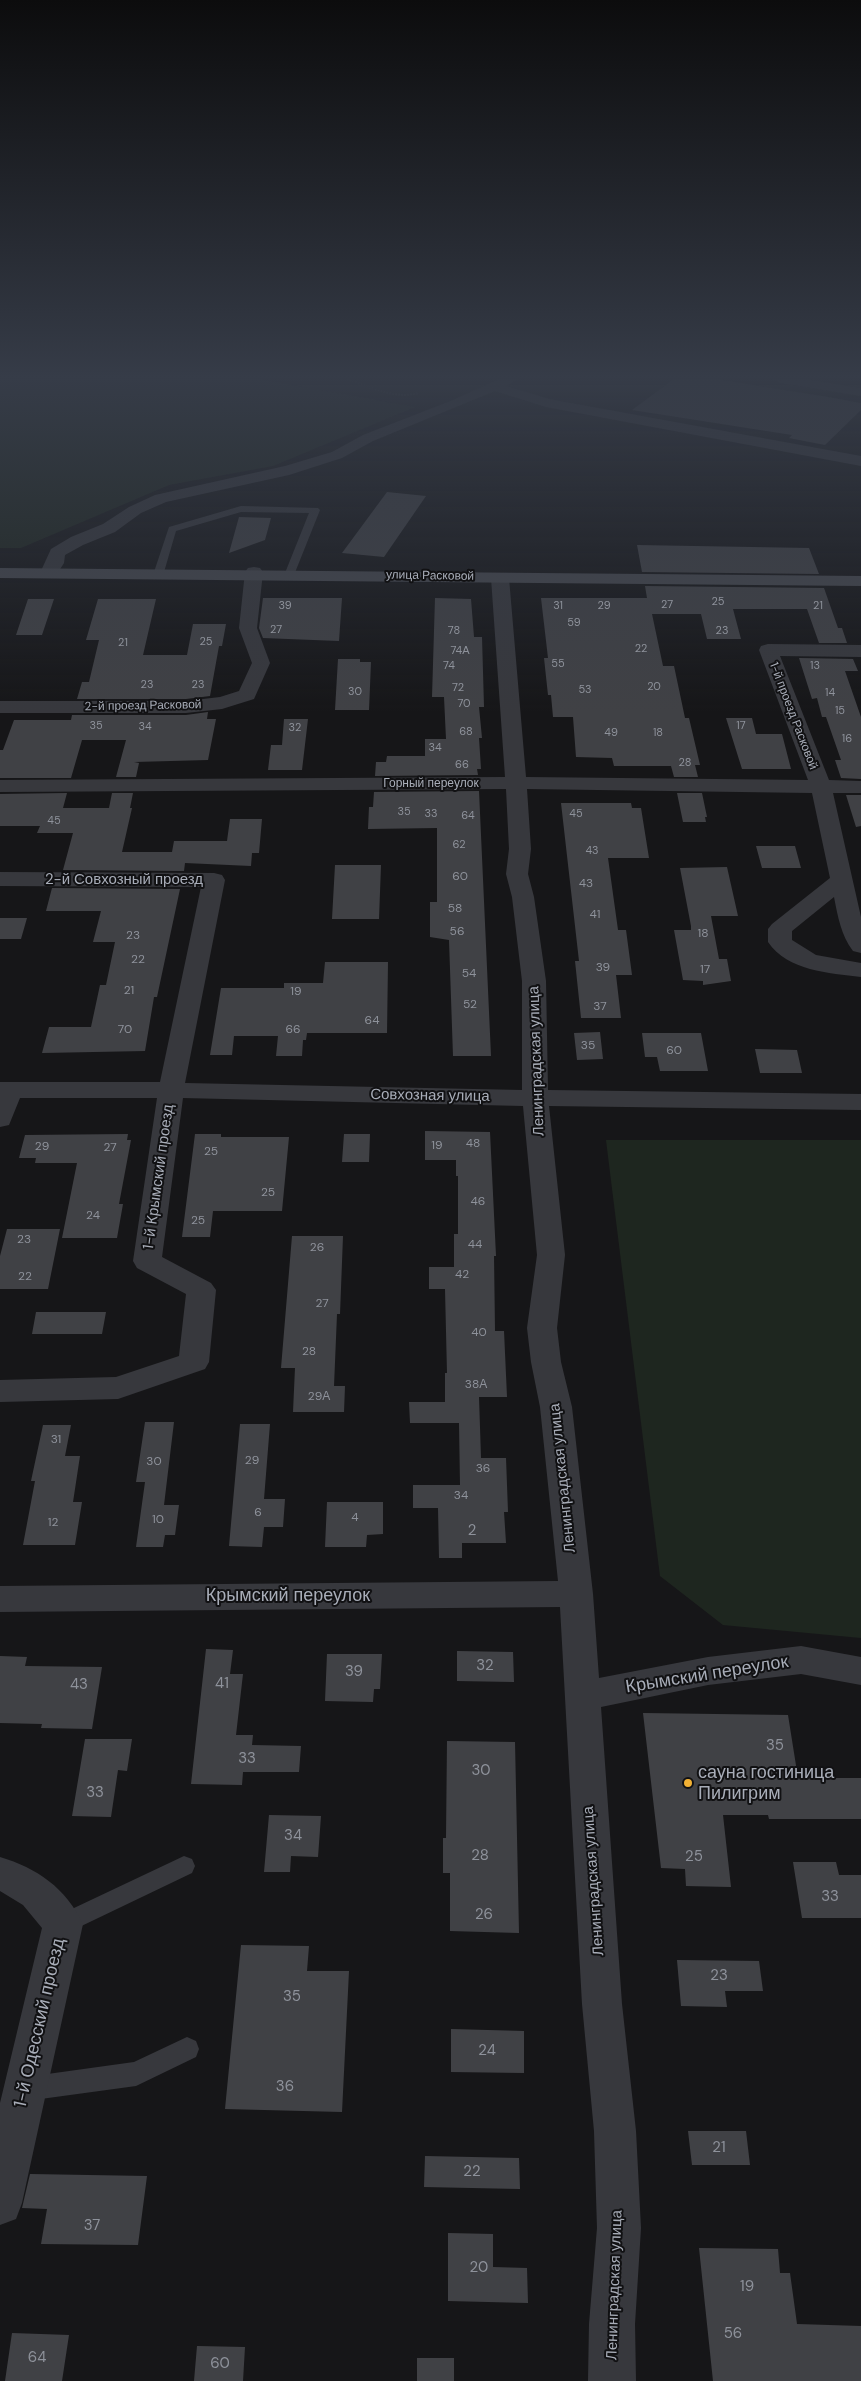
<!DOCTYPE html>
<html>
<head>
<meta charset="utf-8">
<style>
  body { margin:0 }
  canvas { display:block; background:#161618 }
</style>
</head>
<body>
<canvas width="861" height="2381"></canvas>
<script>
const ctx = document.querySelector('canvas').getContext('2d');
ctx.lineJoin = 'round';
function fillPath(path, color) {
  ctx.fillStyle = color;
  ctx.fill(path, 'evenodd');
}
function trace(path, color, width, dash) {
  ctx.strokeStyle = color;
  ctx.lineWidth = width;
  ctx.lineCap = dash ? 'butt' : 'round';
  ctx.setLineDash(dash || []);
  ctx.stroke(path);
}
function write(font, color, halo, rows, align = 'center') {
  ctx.font = font + ' "DM Sans",sans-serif';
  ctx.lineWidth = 4;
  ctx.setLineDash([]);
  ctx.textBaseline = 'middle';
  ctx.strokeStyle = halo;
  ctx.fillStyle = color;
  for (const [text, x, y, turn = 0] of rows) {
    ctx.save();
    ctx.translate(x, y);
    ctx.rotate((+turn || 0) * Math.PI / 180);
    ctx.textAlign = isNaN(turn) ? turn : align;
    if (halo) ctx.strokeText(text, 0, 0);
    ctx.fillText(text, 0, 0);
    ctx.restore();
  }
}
const green = new Path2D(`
  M0 379H258L415 407 273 466 169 485 21 548H0Z
  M606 1140H861V1638L723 1625 660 1576Z`);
const building = new Path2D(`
  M674 379H716L828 397 861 403V410L825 445 789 438 792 435 632 410Z
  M387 492 426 496 384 557 342 553Z
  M239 517 271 518 265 540 229 553Z
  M637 545 809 548 819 574 642 572Z
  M645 586 824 588 838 628H842L847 643H819L807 609H733L741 639H707L701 614H652L663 666H674L685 718H689L700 765H695L698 777H674L671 766H614L612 758 576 757 573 717H553L551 695H548L544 658H548L541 598H647Z
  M263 598H342L339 641 263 638 259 628Z
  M435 598 471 599 474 637H482L484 707H479L482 738H479L481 769H477L478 775 375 776 376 762H386L387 756H425V739H446L444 697H432Z
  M28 599H54L42 635H16Z
  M98 599H156L143 655H187L193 624H226L222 646H219L210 696 186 699H77L82 682H89L99 640H86Z
  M799 658 853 659 858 671H845L861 717V779L841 778 835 760H841L826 717H822L817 698 812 699Z
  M338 659H360V662H371L369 710H335Z
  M208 712 207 719H216L208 760 134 762 139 763 136 777H116L126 740H82L71 778H0V750H3L14 720H71L72 715H186Z
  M726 718H752L756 734H782L791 769H742Z
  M284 719H308L302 770H268L271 745H282Z
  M479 791 491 1056H453L449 940 430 937V902H437V828L368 829 369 807H373L374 792Z
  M67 793 63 808H109L112 793H133L130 808H132L122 852H172L174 841H227L230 819H262L259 853H252L251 866 185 863 184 871 63 870 73 833H37L40 826H0V794Z
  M677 793H702L707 817H705L706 822H683Z
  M846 795H861V826L856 827Z
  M561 803H631L632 808H641L649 858H608L618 930H626L632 975H616L621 1018H581L575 961H579Z
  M756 846H795L801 868H762Z
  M335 865H381L379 919H332Z
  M727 867 738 916H711L719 959H727L731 981 703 985V981L683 980 674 930H691V926L680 868Z
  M52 888 180 889 157 997H154L145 1051 42 1053 49 1027H91L100 985H106L115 942H93L101 911H46Z
  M0 918H27L21 939H0Z
  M325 962H388L387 1033H307L306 1040H303L302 1056H276L278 1036H234L232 1055H210L221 988H284V983H323Z
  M600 1032 603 1059 577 1060 574 1033Z
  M642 1033H701L708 1071H660L657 1057H645Z
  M755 1049 797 1050 802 1073H760Z
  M425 1131 490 1132 496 1256H494L495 1331H504L507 1397H479L481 1458H506L508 1512H504L506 1543H462V1558H439L438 1508H413V1485H460L459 1423H410L409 1402H445V1373H447L445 1289H429V1267H454V1234H458V1176H456V1160H425Z
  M128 1134 127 1140H131L119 1204H123L117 1238H62L77 1163H35L36 1158H19L25 1135Z
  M195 1134H221V1137H289L282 1211H213L210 1237H182Z
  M344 1134H370L369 1162H342Z
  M7 1229H60L48 1289H0V1256Z
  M292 1236H343L340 1314H337L334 1386H345L344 1412H293L295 1368H281Z
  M36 1312H106L102 1334H32Z
  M145 1422H174L164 1505H179L175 1535H165L163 1547H136L145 1482H136Z
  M240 1424H270L264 1499H285L283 1527H264L262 1547 229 1546Z
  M43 1425H71L65 1456H80L73 1502H82L75 1545H23L35 1481H31Z
  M327 1502H383V1534L367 1535 366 1547H325Z
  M206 1649 233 1650 230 1674H243L236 1735H253L252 1745 301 1746 299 1772H243L242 1785 191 1784Z
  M457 1651 513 1652 514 1682 457 1681Z
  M327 1654H382L380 1689H374L373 1702 325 1701Z
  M0 1656 27 1657 25 1666 102 1667 92 1729 41 1728 42 1724 0 1723Z
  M643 1713 788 1715 798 1778H861V1819H769L768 1815H723L731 1887 686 1886 685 1869 661 1868Z
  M85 1739H132L127 1771 118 1770 111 1817 72 1816Z
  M447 1741 515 1742 519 1933 450 1931V1873H443V1838H446Z
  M269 1815 321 1816 318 1857 291 1856 290 1872H264Z
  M793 1862H836L839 1875H861V1918H802Z
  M241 1945 309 1946 307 1971H349L342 2112 225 2109Z
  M677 1960 759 1961 763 1991H725L727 2007 681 2006Z
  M451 2029 524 2031V2073L451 2072Z
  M688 2131H746L750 2165H692Z
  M425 2156 519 2158 520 2189 424 2187Z
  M30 2174 147 2176 138 2245 41 2244 47 2209 22 2208Z
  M448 2233 493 2234V2267L527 2268 528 2303 448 2301Z
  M699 2248 778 2249 780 2273H790L797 2324 861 2326V2381H713Z
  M12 2333 69 2335 62 2381H5Z
  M197 2346 245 2347 243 2381H194Z
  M417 2358H454V2381H417Z`);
const path = new Path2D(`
  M347 379C370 386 393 400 418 393`);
const lane = new Path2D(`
  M241 506 318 508 320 510 294 575 290 576 285 573 309 513 241 512 176 531 164 572 155 574 154 572 169 527Z
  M184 1856 192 1859 195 1866 192 1873 71 1931 63 1935 55 1931 51 1924 55 1917Z
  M187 2037 196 2041 199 2049 196 2057 136 2086 26 2101 17 2098 14 2089 17 2080 26 2077 134 2062Z`);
const street = new Path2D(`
  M499 379H517L507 386 549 399 861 456V466L546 407 495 391 373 441 342 458 289 475 166 502 141 513 115 532 83 545 65 555 64 563 55 577H43L40 573 51 549 71 537 103 524 129 507 155 495 285 466 332 452 363 435 453 400Z
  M773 379H804L861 388V396L780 383Z
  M254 567 260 568 263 572 257 628 270 663 254 699 222 709 186 713H0V701H186L220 697 239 691 252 663 239 628 245 572 248 568Z
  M500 573 506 574 509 578 526 777 808 780 759 650 761 646 768 644 861 645V657L780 656 829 780 861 781V793H833L861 917V953L853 951C841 935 838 917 834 897L792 931V940L816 955 861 963V977C829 973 788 971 768 942V929L772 924 830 878 812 793 527 789 531 849 528 874 534 897 546 981 548 1090 861 1094V1110L549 1106 565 1255 557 1328 561 1362 572 1407 593 1594 599 1678 708 1657 801 1646 861 1657V1685L801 1674 708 1685 601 1707 622 2004 636 2131 641 2228 635 2324 636 2381H588L589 2324 597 2228 594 2131 582 2004 560 1607 0 1612V1586L558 1581 540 1407 531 1362 527 1328 537 1255 523 1106 183 1098 162 1257 211 1283 216 1290 209 1362 205 1369 118 1399 0 1402V1380L116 1377 179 1356 186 1294 137 1268 133 1261 157 1098H20L9 1125 0 1127V1082H160L201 887 0 886V872L214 873 222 875 225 880 185 1083 522 1090V981L512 897 506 874 509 849 506 789 0 792V780L505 777 491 578 494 574Z
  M0 1857C37 1868 66 1888 83 1924L22 2203 16 2219 0 2225V2103L42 1928 23 1905 0 1891Z`);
const secondary = new Path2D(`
  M0 568 861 576V586L0 578Z`);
const markers = [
  [688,1783,5,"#f2b134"]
];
const farNumbernames = [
  ["25",718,602],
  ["27",667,605],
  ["39",285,606],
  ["31",558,606],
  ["29",604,606],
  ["21",818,606],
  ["59",574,623],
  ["27",276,630],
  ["78",454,631],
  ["23",722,631],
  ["25",206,642],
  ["21",123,643],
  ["22",641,649],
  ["74А",460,651],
  ["55",558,664],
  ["74",449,666],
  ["13",815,666],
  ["23",147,685],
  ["23",198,685],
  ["20",654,687],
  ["72",458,688],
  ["53",585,690],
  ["30",355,692],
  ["14",830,693],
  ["70",464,704],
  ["15",840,711],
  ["35",96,726],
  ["17",741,726],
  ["34",145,727],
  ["32",295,728],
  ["68",466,732],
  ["49",611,733],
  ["18",658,733],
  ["16",847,739],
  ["34",435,748],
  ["28",685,763],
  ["66",462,765],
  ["35",404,812],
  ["33",431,814],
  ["45",576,814],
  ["64",468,816],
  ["45",54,821],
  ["62",459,845],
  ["43",592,851]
];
const farStreetnames = [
  ["улица Расковой",430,576,1],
  ["2-й проезд Расковой",143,706,-1],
  ["1-й проезд Расковой",793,716,69],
  ["Горный переулок",431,784]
];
const numberNames = [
  ["60",460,877],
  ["43",586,884],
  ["58",455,909],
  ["41",595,915],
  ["56",457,932],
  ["18",703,934],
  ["23",133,936],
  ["22",138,960],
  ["39",603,968],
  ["17",705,970],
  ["54",469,974],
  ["21",129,991],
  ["19",296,992],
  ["52",470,1005],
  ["37",600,1007],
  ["64",372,1021],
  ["70",125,1030],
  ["66",293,1030],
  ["35",588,1046],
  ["60",674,1051],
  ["48",473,1144],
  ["19",437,1146],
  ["29",42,1147],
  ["27",110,1148],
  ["25",211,1152],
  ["25",268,1193],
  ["46",478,1202],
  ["24",93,1216],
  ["25",198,1221],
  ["23",24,1240],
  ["44",475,1245],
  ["26",317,1248],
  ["42",462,1275],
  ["22",25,1277],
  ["27",322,1304],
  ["40",479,1333],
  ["28",309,1352],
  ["38А",476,1385],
  ["29А",319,1397],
  ["31",56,1440],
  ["29",252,1461],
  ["30",154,1462],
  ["36",483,1469],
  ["34",461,1496],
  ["6",258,1513],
  ["4",355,1518],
  ["10",158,1520],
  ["12",53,1523]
];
const streetNames = [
  ["2-й Совхозный проезд",124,880],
  ["Ленинградская улица",537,1061,-92],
  ["Совхозная улица",430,1096,1],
  ["1-й Крымский проезд",159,1177,-82],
  ["Ленинградская улица",563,1478,-96],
  ["Ленинградская улица",594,1881,-94],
  ["Ленинградская улица",615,2285,-88]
];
const nearNumbernames = [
  ["2",472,1531],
  ["32",485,1666],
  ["39",354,1672],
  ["41",222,1684],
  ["43",79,1685],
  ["35",775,1746],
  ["33",247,1759],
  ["30",481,1771],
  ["33",95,1793],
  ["34",293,1836],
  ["28",480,1856],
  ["25",694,1857],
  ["33",830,1897],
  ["26",484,1915],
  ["23",719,1976],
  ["35",292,1997],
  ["24",487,2051],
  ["36",285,2087],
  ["21",719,2148],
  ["22",472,2172],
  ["37",92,2226],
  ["20",479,2268],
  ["19",747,2287],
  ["56",733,2334],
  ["64",37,2358],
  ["60",220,2364]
];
const nearStreetnames = [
  ["Крымский переулок",288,1596],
  ["Крымский переулок",707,1675,-9],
  ["1-й Одесский проезд",40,2023,-77]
];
const nearPoinames = [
  ["сауна гостиница",698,1773],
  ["Пилигрим",698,1794]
];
fillPath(green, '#1e261f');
fillPath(building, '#404145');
trace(path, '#3d3f44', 2, [1, 2]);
fillPath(lane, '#37383d');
fillPath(street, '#37383d');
fillPath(secondary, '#45474d');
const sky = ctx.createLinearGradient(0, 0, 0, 712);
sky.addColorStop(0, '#0c0c0d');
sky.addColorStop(0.53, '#363c48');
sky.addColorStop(1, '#363c4800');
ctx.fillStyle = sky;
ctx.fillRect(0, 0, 861, 712);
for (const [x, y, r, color] of markers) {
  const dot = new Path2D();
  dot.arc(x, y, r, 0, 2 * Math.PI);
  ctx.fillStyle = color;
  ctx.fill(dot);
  trace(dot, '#111113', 2);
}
write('11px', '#8e929b', null, farNumbernames);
write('12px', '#a8adb8', '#111113', farStreetnames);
write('12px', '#8e929b', null, numberNames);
write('15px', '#a8adb8', '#111113', streetNames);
write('15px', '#8e929b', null, nearNumbernames);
write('18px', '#a8adb8', '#111113', nearStreetnames);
write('18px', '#a8adb8', '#111113', nearPoinames, 'left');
</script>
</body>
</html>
